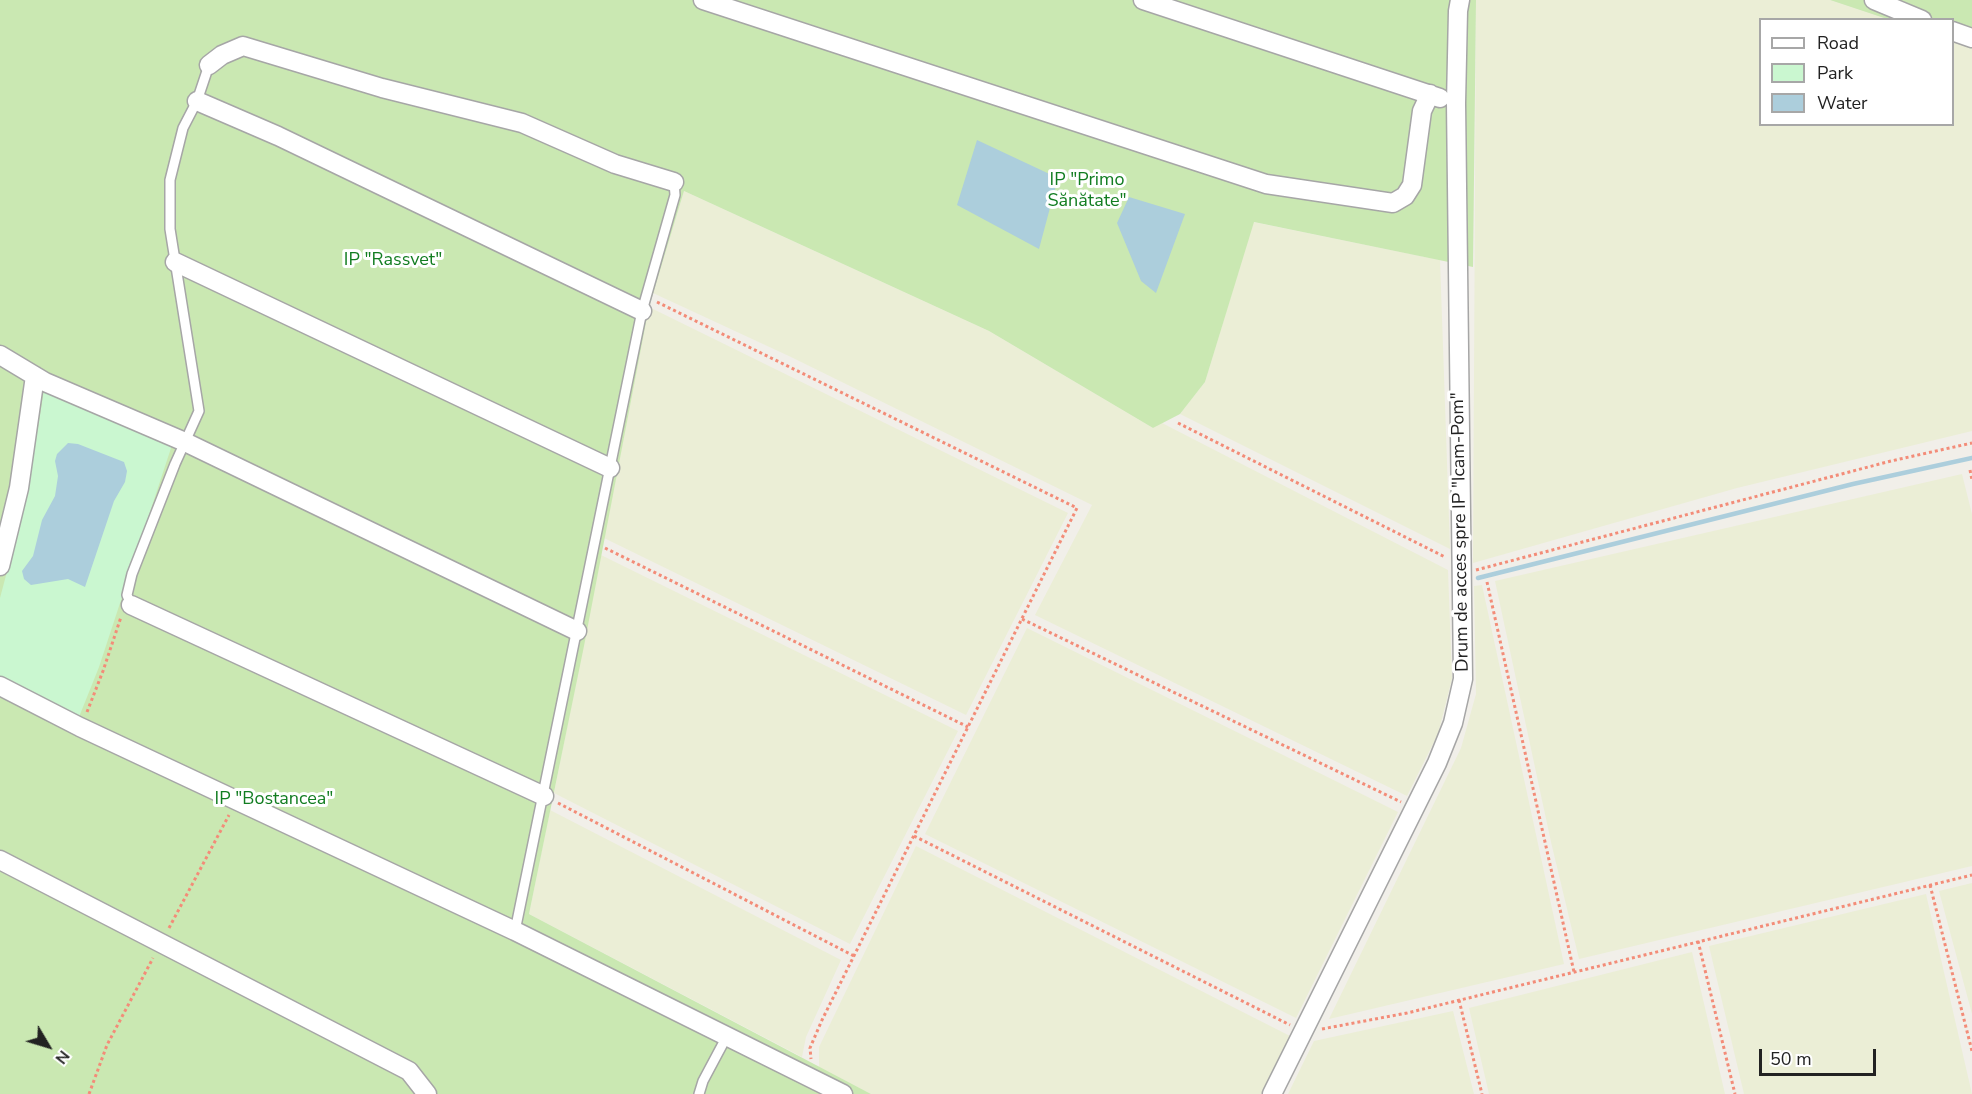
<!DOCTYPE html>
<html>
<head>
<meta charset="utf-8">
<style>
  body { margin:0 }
  #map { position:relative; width:1972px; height:1094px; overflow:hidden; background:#f1efe9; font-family:"Nunito Sans",sans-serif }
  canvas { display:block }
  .legend { position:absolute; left:1759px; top:18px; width:195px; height:108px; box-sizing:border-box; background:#fff; border:2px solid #a7a7a7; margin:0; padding:8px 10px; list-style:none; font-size:18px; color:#222 }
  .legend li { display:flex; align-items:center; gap:12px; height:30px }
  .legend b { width:30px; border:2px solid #a7a7a7 }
  .north { position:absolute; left:18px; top:1016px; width:60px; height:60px; -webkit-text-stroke:4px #fff; paint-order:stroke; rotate:128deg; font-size:16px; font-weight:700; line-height:24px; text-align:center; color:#222 }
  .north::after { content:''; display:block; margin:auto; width:21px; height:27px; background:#222; clip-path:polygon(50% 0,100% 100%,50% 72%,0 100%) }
  .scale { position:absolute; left:1759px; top:1049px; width:117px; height:27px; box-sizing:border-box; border:3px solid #222; border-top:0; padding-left:8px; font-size:18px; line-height:21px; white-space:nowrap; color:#222; -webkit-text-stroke:4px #fff; paint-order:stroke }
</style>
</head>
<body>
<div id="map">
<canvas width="1972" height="1094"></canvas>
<ul class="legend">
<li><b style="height:8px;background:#fff"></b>Road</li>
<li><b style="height:16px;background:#caf7d0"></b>Park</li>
<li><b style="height:16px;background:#accedc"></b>Water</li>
</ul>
<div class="north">N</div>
<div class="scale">50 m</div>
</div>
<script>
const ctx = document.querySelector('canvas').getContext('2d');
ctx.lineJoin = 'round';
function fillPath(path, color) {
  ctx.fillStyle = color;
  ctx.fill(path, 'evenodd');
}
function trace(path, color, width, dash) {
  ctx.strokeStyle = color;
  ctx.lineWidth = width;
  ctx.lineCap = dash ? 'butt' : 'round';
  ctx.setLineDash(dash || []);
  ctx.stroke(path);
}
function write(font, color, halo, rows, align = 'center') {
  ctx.font = font + ' "Nunito Sans",sans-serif';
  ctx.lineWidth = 6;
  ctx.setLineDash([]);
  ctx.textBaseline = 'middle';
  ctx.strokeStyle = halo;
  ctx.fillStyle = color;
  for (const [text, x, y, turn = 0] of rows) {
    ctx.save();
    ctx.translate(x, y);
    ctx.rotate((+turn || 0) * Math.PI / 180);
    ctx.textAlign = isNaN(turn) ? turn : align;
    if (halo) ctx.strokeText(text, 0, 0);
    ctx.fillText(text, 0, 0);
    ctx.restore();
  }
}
const farmland = new Path2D(`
  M1476 0H1830L1887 19 1760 20V124H1952L1953 42 1972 48V431L1737 488 1473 563Z
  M684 191 989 331 1153 428 1162 423 1448 570 1452 679 1438 734 1407 796 1035 615 1092 505 791 357 653 293Z
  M1253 222 1440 260 1450 549 1180 414 1205 382Z
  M649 307 1068 513 966 715 604 538Z
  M1962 474 1972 514V866L1579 959 1551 842 1495 581Z
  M601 555 958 731 850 944 554 793Z
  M1482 585 1564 964 1329 1019 1461 748 1476 694 1474 586Z
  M1027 628 1398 812 1296 1018 925 834Z
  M550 810 841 960 806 1037 802 1057 529 914Z
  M916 846 1290 1036 1261 1094H871L819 1067V1047Z
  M1972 883V1014L1939 891Z
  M1926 894 1972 1094H1744L1709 946Z
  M1692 952 1725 1094H1489L1469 1008Z
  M1453 1011 1474 1094H1288L1314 1041Z`);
const grass = new Path2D(`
  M0 0H1476L1473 267 1254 222 1205 382 1180 414 1153 428 989 331 684 191 649 307 584 646 529 914 871 1094H0Z
  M1830 0H1972V48L1953 42 1952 20 1887 19Z`);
const park = new Path2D(`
  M44 390 173 442 99 667 79 717 0 677V598L27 496Z`);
const water = new Path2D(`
  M977 140 1058 178 1039 249 957 205Z
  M1129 197 1185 214 1156 293 1141 281 1117 223Z
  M68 443 78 444 124 462 127 471 125 482 114 501 85 587 68 579 31 585 24 579 22 571 33 556 42 520 55 496 58 476 55 461 57 454Z`);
const stream = new Path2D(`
  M1478 578 1853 484 1972 458`);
const path = new Path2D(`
  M657 302 1077 508 822 1020 810 1048 811 1059
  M1178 423 1445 557
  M1970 470 1972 480
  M605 548 968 727
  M1476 570 1891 461 1972 443
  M1487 582 1574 972
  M1022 619 1401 802
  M87 712 103 671 121 617
  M558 803 854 956
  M914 836 1290 1025
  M1930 885 1972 1051
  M169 928 229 815
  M1698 941 1735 1094
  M1459 1000 1482 1094
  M1322 1029 1407 1013 1972 875
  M89 1094 107 1045 153 958`);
const lane = new Path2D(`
  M131 605 127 595 132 574 175 464 199 411 170 229V180L183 128 197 101 209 65
  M515 931 642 311 675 195 674 182
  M699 1094 703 1081 727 1036`);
const street = new Path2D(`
  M703 0 1266 184 1393 203 1405 196 1412 185 1422 111 1430 94
  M1143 0 1440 98
  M1874 0 1922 20
  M1952 31 1972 38
  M209 65 222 55 243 46 382 88 522 123 615 164 674 182
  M197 101 278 136 642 311
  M175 262 610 468
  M0 355 45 382 185 442 577 631
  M0 566 19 488 35 376
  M131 605 544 796
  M0 686 80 727 515 931 843 1094
  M0 860 409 1071 427 1094
  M1272 1094 1437 763 1453 723 1463 679 1456 103 1458 11 1460 0`);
const parkNames = [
  ["IP \"Primo",1087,181],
  ["Sănătate\"",1087,202],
  ["IP \"Rassvet\"",393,261],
  ["IP \"Bostancea\"",274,800]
];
const streetNames = [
  ["Drum de acces spre IP \"Icam-Pom\"",1461,532,-91]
];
fillPath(farmland, '#ebeed6');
fillPath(grass, '#cae8b2');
fillPath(park, '#caf7d0');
fillPath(water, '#accedc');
trace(stream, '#accedc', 4.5);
trace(lane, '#a6a6a6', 12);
trace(street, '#a6a6a6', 21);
trace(path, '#f38c78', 3, [3, 3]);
trace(lane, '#fff', 9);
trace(street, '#fff', 18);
write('18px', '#127d21', '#fff', parkNames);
write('18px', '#222', '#fff', streetNames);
</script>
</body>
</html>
